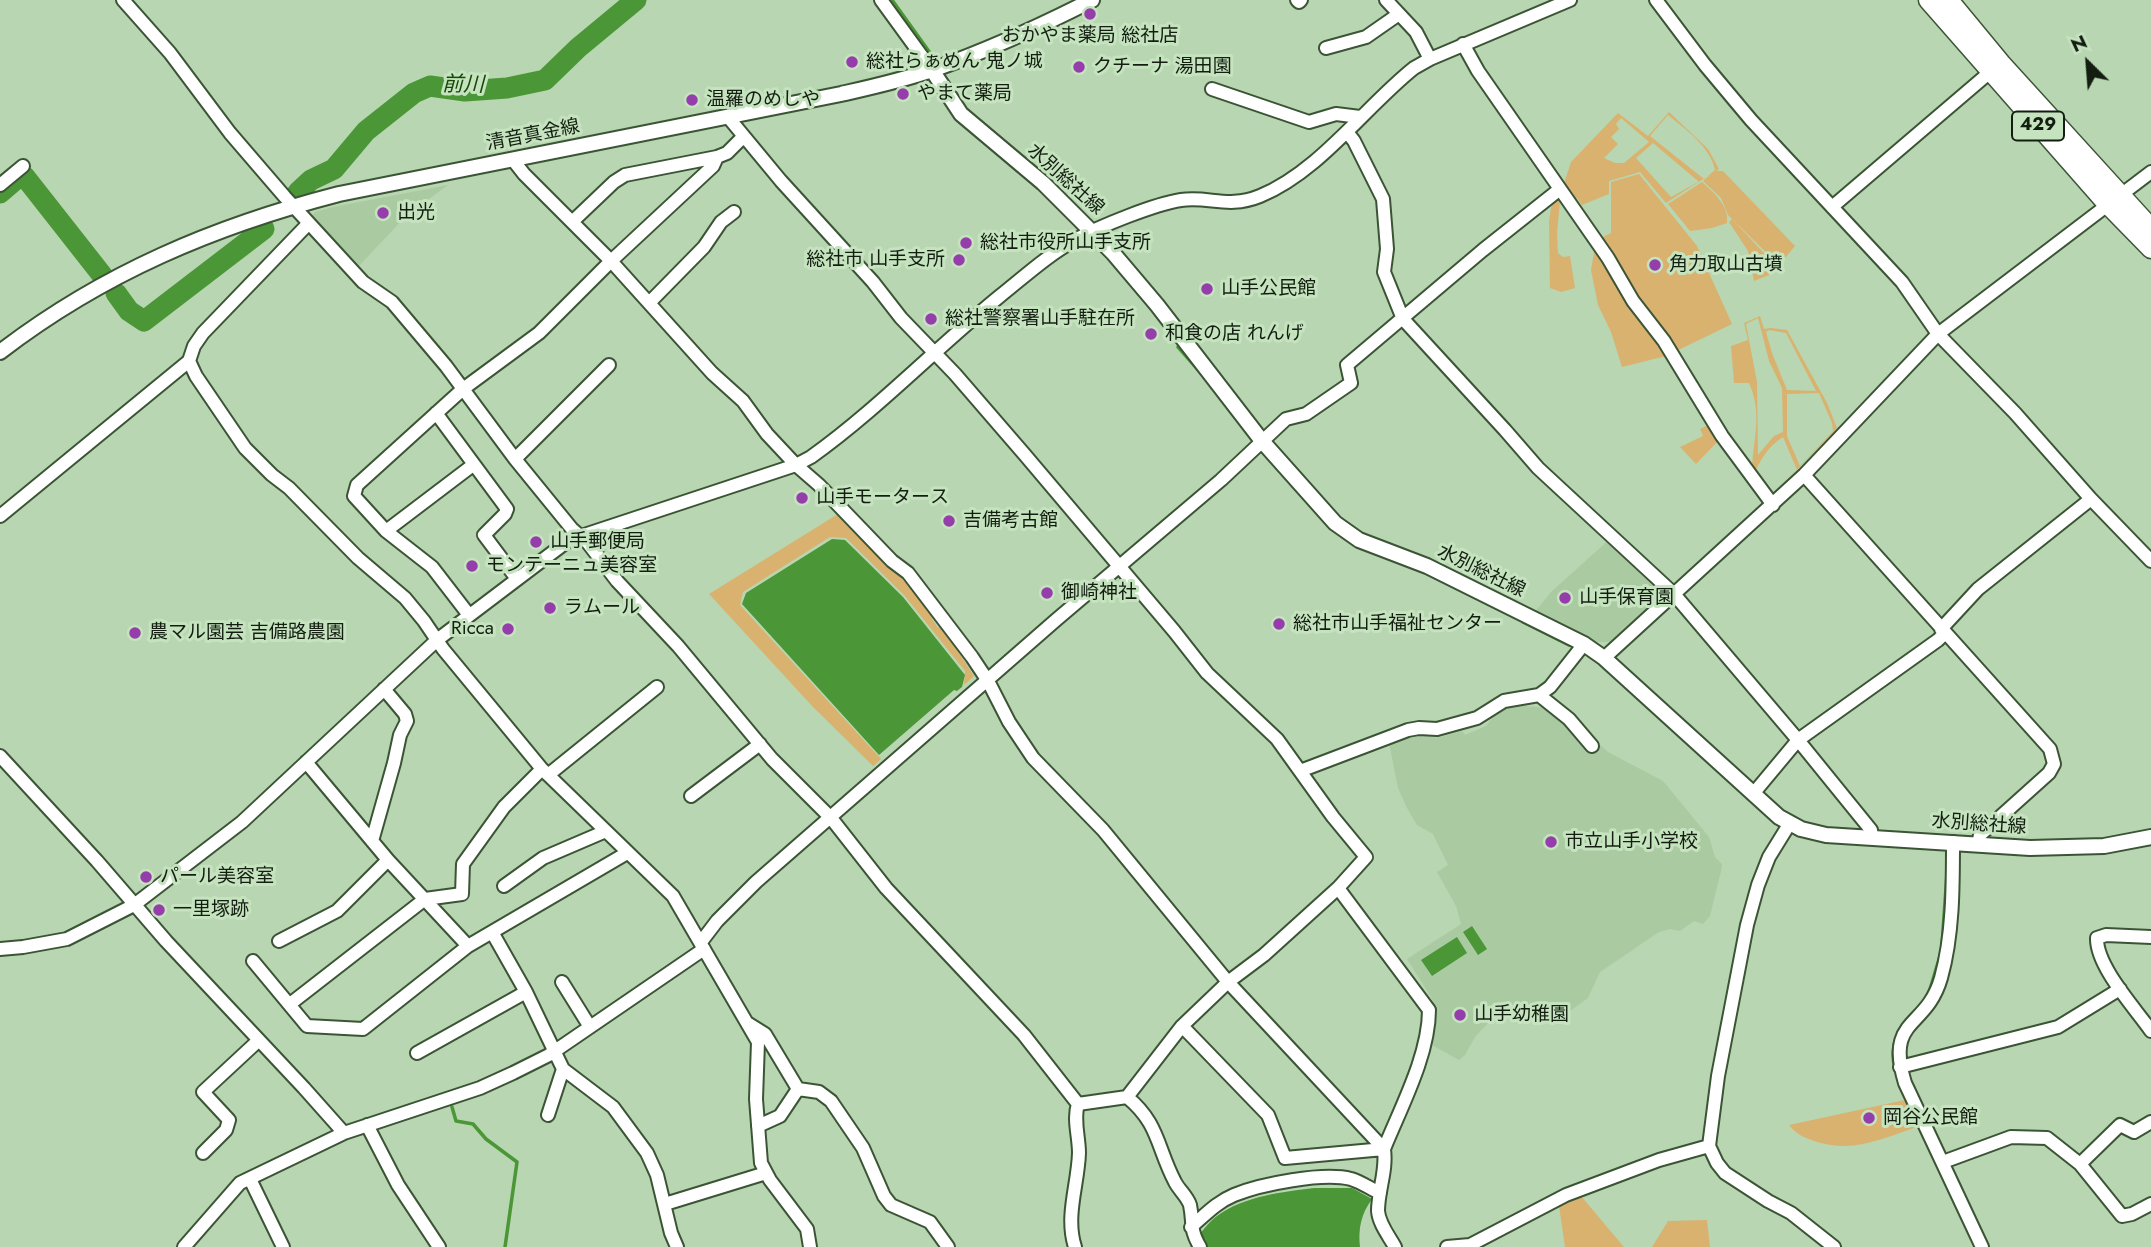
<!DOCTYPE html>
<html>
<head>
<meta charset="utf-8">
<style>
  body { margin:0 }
  #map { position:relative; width:2151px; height:1247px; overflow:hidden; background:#b8d6b1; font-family:Jost,sans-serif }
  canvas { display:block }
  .north { position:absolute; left:2053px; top:28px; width:70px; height:70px; -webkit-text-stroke:5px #c5e3be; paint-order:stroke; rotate:335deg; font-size:19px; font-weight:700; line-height:28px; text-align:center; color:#131e11 }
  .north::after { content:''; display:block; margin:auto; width:24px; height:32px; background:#131e11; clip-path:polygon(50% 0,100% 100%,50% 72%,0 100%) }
</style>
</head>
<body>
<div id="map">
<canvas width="2151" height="1247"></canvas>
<div class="north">N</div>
</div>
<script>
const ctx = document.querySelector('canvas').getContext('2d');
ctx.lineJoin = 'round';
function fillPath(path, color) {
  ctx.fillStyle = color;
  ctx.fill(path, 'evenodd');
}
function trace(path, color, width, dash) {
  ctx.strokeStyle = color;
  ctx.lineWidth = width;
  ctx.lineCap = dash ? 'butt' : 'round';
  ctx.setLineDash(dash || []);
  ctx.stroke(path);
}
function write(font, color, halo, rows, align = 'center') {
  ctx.font = font + ' Jost,"Noto Sans JP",sans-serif';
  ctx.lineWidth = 6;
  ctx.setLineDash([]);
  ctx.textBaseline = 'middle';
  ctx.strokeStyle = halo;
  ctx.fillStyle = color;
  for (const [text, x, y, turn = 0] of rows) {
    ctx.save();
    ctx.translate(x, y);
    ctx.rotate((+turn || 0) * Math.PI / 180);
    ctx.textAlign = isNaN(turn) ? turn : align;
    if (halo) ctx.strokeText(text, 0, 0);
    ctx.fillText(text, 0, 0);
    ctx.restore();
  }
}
const built = new Path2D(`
  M448 185 406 216 356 269 312 216 315 212 333 207Z
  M1611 538 1663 590 1661 596 1612 642H1596L1534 613 1551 592Z
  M1514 705 1548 708 1566 724 1588 750 1599 744 1608 752 1663 781 1709 837 1715 857 1722 864V867L1710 916 1703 924 1694 921 1680 931 1670 929 1659 932 1600 972 1588 998 1559 1019 1541 1007 1489 1022 1475 1037 1465 1055 1459 1060 1430 1044 1432 1016 1437 1013 1431 997 1407 959 1461 924 1456 906 1437 872 1448 865 1433 834 1417 825 1407 808 1398 788 1389 743 1424 735 1437 738 1462 731 1465 735 1486 726 1495 714Z`);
const green = new Path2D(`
  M1669 112 1708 149 1719 169 1716 171H1723L1795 246 1779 265 1728 215 1721 198 1703 181 1711 174 1666 203 1640 172 1609 181V194L1582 205 1577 198 1573 200 1564 183 1571 162 1618 113 1648 136ZM1668 115C1686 130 1710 146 1715 170L1704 179 1650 136ZM1621 118 1649 142 1624 163H1615L1604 158 1618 144 1611 137 1619 129 1616 124ZM1653 143 1698 181V182L1671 197 1636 158Z
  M1639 174 1697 246 1732 324 1666 356 1622 367 1611 332 1598 305 1591 270 1595 247 1601 238 1611 233V182Z
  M1702 182C1714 193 1729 205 1727 223L1712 228 1690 231 1668 204Z
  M1558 198 1560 201 1557 233 1558 253 1563 257 1570 256 1575 288 1561 292 1550 288 1549 221 1552 202Z
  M1732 219 1777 267 1769 275 1754 281 1748 251 1729 222Z
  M1760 316 1764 329 1771 328 1787 330 1827 403 1837 428 1772 496 1752 470C1753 439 1763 414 1749 383H1734L1731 346 1748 340 1744 323ZM1758 318 1769 361 1782 388 1783 432 1774 436 1758 455 1757 382 1746 324ZM1769 330 1786 333 1816 391 1787 390 1772 353 1766 332ZM1819 393 1832 423 1833 431 1800 466 1787 436V394ZM1783 437 1797 470 1771 495 1755 472C1762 457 1769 446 1783 437Z
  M1710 424 1718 441 1696 464 1680 447 1703 436 1700 429Z
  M838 514 909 586 934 617 932 619 938 628 941 626 974 676 964 685 965 671 904 595 846 538 830 537 743 592 740 605 881 759 873 766 813 707 709 594Z
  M1905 1100 1917 1127C1880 1139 1855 1153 1817 1142 1805 1138 1797 1135 1789 1125Z
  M1581 1196 1624 1247H1565L1559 1206Z
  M1707 1220 1710 1247H1652L1668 1221Z`);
const water = new Path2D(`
  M832 539 845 540 903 597 965 675 962 687 957 691 954 690 879 755 742 604 746 593Z
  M1472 926 1487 949 1478 955 1463 932Z
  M1457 937 1467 953 1432 976 1421 960Z
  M1314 1188H1352L1372 1199C1361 1214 1358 1229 1360 1247H1205L1201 1241 1204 1238 1200 1239 1198 1236C1204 1229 1210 1221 1217 1216 1244 1196 1283 1192 1314 1188Z`);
const stream = new Path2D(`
  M630 0 632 3
  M892 0 933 57
  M1178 347 1201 373
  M1523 622 1569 645
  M1942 945 1947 873
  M1928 996 1940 956
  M1895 1067C1890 1053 1895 1034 1905 1022
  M452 1107 456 1121 473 1124 486 1139 517 1162 505 1247`);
const river = new Path2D(`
  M298 192 311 180 334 169 366 131 414 93 430 86 465 91 507 88 545 80 578 48 636 0
  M0 193 21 175 25 177 102 275
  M116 293 129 311 144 321 264 229`);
const minor = new Path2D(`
  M123 0 170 53 230 133 285 197 363 282 392 302 446 366 515 459 572 529 588 543 617 581 678 646 772 759 831 818 886 888 1024 1035 1078 1104
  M881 0 932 70
  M1297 0 1299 2 1301 0
  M1386 0 1416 32 1430 59
  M1656 0 1705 65 1751 120 1902 282 1938 334 2015 413 2091 499 2151 561
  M1463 44 1478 71 1608 258 1633 301 1664 341 1722 436 1773 505
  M1326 48 1366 37 1399 14
  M1212 89 1309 122 1336 114 1360 117
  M728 117 781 181 873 282 901 318 955 374 1025 455 1174 631 1207 673 1277 739 1333 817 1366 857 1338 888 1264 955 1228 982 1182 1026 1127 1097 1078 1104
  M1347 132 1354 141 1383 199 1387 249 1384 272 1403 319 1505 430 1538 468 1674 594 1798 740 1871 830 1872 837
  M513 160 524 174 611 261 712 373 743 401 767 434 796 465 819 485 892 561 908 573 972 657 988 681 1009 722 1033 758 1103 830 1228 982 1384 1149C1387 1171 1378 1190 1378 1211 1379 1224 1389 1236 1395 1247
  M0 185 23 166
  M1832 207 1996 67
  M572 222 614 182 625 175 717 157
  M650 302 704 247 721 222 734 212
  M189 361 196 376 245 448 272 475 289 488 358 558 405 598 424 621 443 649 542 769 673 896 758 1042 756 1099 761 1163 770 1180 807 1229 810 1247
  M436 413 507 509 505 514 484 535 517 579
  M515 459 609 365
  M1804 475 2050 749 2054 764 2049 773 1980 835 1978 844
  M0 516 189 361 194 346 203 333 309 223
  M386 531 473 465
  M469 615 432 567 386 531 354 496 357 485 463 389 539 333 611 261 713 166 717 157 727 153 743 137
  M1941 629 1978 589 2091 499
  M1604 658 1804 475 1938 334 2151 172
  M1539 695 1569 719 1592 746
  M0 756 97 861 166 941 304 1088 344 1133
  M306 762 388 860 468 946
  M1300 771 1408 730 1419 728 1437 729 1477 718 1504 701 1539 695 1550 687 1584 644
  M548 775 657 687
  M1753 794 1798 740 1938 640 1945 633
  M691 796 760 744
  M1790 823 1769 857 1758 885 1747 925 1718 1076 1709 1146 1717 1163 1725 1173 1768 1201 1791 1213 1834 1247
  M372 841 394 763 400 735 407 721 405 714 384 689
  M1953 842C1953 887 1953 935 1941 978 1926 1030 1885 1017 1905 1083L1982 1247
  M504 886 543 858 606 831
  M492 932 526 992
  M2151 937 2106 935 2097 938C2096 966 2135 1008 2151 1031
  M279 941 337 911 388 860
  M701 942 717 921 756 882 1056 620 1221 480 1286 419 1306 414 1351 383 1347 365 1483 250 1560 189
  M0 949 23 947 67 939 134 905 242 822 437 640 569 540 796 465 811 457C878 409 936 348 1000 296 1025 276 1049 254 1077 239 1100 226 1155 204 1181 200 1210 196 1228 209 1260 196 1319 172 1365 107 1414 68L1430 59 1570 0
  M253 961 307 1026 363 1029 468 946 627 853
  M562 982 590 1027
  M290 1004 425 899 462 894 463 864 504 807 542 769
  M749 1024 765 1034 798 1089 819 1092 831 1101 863 1148 884 1196 891 1205 930 1222 948 1247
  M1182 1026 1268 1115 1285 1158 1384 1149C1401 1107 1429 1055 1429 1010L1338 888
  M417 1053 526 992 563 1069 613 1107 647 1153 657 1175 671 1233 677 1247
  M1900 1067 2058 1027 2120 989
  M1127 1097C1159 1123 1157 1148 1175 1182 1179 1190 1187 1196 1190 1205 1194 1224 1189 1228 1200 1247
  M548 1115 563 1069
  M367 1125 398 1185 439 1247
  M758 1126 780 1116 798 1089
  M203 1153 226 1130 229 1120 203 1092 259 1040
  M1943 1162 2011 1137 2047 1138 2080 1164 2120 1125 2134 1132 2151 1122
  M2080 1164 2122 1216 2132 1214 2151 1204
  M250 1179 283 1247
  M665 1204 766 1173
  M1191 1227C1205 1215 1217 1202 1234 1195 1261 1184 1323 1172 1351 1179 1361 1182 1371 1189 1380 1193
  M184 1247 240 1183 344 1133 480 1088 513 1073 549 1055 704 949
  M1075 1247C1065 1216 1078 1185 1079 1153 1079 1137 1073 1119 1078 1104
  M1447 1247 1470 1245 1566 1195 1659 1160 1709 1146`);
const major = new Path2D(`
  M932 70 961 114 1043 183 1113 253 1157 305 1262 441 1335 523 1359 540 1427 566 1584 644 1604 658 1779 817 1801 829 1826 835 2030 848 2104 846 2151 837
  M0 352C103 273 215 226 339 194L841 94C872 87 904 80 935 69 988 50 1041 26 1092 0`);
const highway = new Path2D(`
  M1928 0 2107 204 2151 249
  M1949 0 2001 63 2151 228`);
const markers = [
  [1090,14,7,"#953daa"],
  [852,62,7,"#953daa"],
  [1079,67,7,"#953daa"],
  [903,94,7,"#953daa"],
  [692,100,7,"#953daa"],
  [383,213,7,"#953daa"],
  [966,243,7,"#953daa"],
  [959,260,7,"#953daa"],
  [1655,265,7,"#953daa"],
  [1207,289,7,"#953daa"],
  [931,319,7,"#953daa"],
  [1151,334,7,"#953daa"],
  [802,498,7,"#953daa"],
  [949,521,7,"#953daa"],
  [536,542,7,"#953daa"],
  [472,566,7,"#953daa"],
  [1047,593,7,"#953daa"],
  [1565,598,7,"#953daa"],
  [550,608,7,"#953daa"],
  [1279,624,7,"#953daa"],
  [508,629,7,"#953daa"],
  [135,633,7,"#953daa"],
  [1551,842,7,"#953daa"],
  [146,877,7,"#953daa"],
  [159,910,7,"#953daa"],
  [1460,1015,7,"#953daa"],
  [1869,1118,7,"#953daa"]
];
const shields = [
  [2038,126,52]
];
const shieldNames = [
  ["429",2038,126]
];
const poiNames = [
  ["おかやま薬局 総社店",1090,36,"center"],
  ["総社らぁめん 鬼ノ城",866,62],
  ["クチーナ 湯田園",1093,67],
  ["やまて薬局",917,94],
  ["温羅のめしや",706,100],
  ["出光",397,213],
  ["総社市役所山手支所",980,243],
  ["総社市 山手支所",945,260,"right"],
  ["角力取山古墳",1669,265],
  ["山手公民館",1221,289],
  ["総社警察署山手駐在所",945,319],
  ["和食の店 れんげ",1165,334],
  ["山手モータース",816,498],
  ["吉備考古館",963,521],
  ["山手郵便局",550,542],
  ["モンテーニュ美容室",486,566],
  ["御崎神社",1061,593],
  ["山手保育園",1579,598],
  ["ラムール",564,608],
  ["総社市山手福祉センター",1293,624],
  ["Ricca",494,629,"right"],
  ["農マル園芸 吉備路農園",149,633],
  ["市立山手小学校",1565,842],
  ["パール美容室",160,877],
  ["一里塚跡",173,910],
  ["山手幼稚園",1474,1015],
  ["岡谷公民館",1883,1118]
];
const streetNames = [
  ["清音真金線",533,136,-11],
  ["水別総社線",1065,180,42],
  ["水別総社線",1481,572,26],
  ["水別総社線",1979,825,4]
];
const waterNames = [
  ["前川",463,86,1]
];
fillPath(built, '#aacba1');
fillPath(green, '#dab26f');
fillPath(water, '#4b9636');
trace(stream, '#4b9636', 3.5);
trace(river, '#4b9636', 21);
trace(minor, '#3b5435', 16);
trace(major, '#3b5435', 18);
trace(highway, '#3b5435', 21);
trace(minor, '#fff', 12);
trace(major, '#fff', 14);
trace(highway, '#fff', 18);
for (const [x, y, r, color] of markers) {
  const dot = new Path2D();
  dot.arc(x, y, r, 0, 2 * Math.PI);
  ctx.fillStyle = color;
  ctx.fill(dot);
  trace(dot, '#c5e3be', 2.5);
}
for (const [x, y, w] of shields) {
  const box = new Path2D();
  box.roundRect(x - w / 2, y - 14.5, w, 29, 5);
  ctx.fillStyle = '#c5e3be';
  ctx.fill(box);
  trace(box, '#131e11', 2);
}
write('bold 18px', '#131e11', null, shieldNames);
write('19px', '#131e11', '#c5e3be', poiNames, 'left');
write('19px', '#131e11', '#c5e3be', streetNames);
write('italic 21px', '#184a06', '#c5e3be', waterNames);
</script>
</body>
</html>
